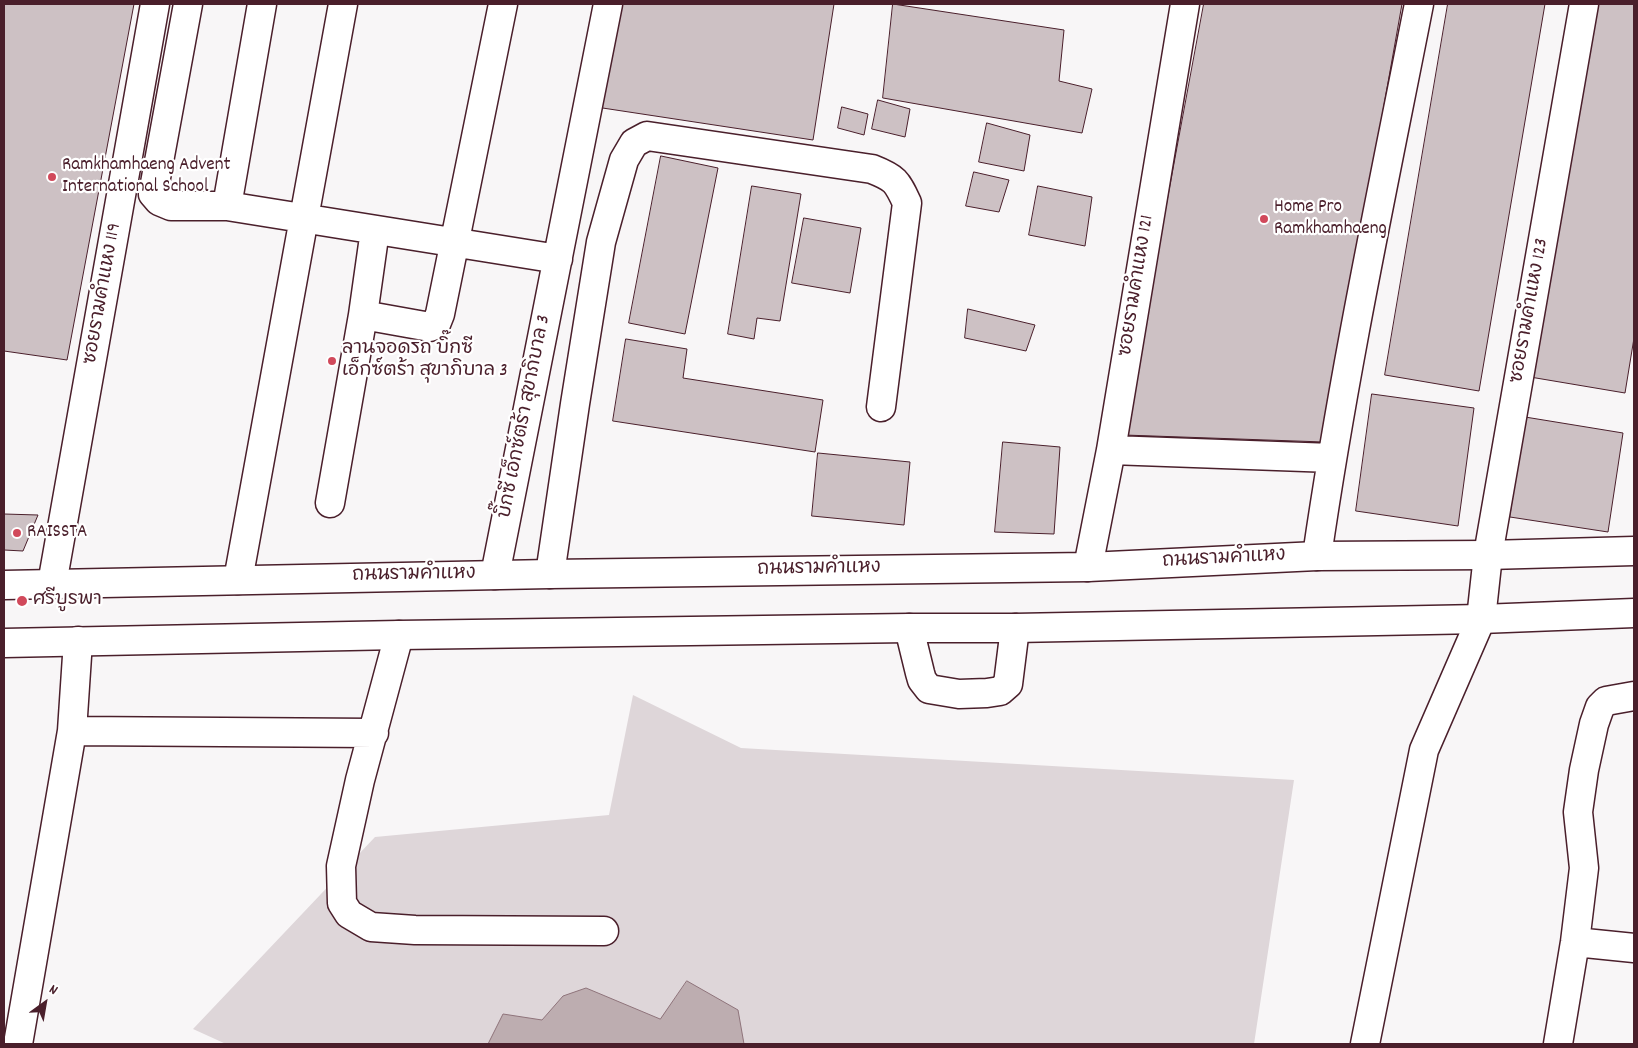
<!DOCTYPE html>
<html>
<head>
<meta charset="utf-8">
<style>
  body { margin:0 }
  #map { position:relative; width:1638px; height:1048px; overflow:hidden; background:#f8f6f7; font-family:Dekko,sans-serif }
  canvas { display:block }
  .frame { position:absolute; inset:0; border:5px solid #4a1f2b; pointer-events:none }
  .north { position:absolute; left:20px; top:978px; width:50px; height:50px; -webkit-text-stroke:4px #fff; paint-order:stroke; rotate:32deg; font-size:14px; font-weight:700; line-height:20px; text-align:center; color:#4a1f2b }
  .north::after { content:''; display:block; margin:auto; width:18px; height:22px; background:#4a1f2b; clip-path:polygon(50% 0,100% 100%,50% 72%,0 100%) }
</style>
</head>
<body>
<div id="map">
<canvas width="1638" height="1048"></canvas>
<div class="frame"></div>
<div class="north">N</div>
</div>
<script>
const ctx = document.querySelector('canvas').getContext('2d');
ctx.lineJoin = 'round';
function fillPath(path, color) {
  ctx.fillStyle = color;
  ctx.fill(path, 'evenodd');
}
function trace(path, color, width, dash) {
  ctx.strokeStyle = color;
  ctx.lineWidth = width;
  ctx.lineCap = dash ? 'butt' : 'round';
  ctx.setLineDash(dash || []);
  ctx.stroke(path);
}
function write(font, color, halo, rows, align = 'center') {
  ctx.font = font + ' Dekko,"Playpen Sans Thai",sans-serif';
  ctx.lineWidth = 4.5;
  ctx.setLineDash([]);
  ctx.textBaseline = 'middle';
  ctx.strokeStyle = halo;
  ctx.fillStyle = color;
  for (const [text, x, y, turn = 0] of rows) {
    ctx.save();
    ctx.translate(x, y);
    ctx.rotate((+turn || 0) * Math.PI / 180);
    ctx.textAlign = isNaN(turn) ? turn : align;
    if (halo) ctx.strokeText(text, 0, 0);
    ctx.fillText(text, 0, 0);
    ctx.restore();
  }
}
const green = new Path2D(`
  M633 695 741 748 1294 780 1254 1044H226L193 1029 375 837 609 815Z`);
const water = new Path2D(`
  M687 981 738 1010 744 1044H488L503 1014 542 1020 563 996 586 988 660 1019Z`);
const building = new Path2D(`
  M4 4H134L67 360 4 351Z
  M616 4H834L813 140 596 107Z
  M893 4 1064 30 1059 81 1092 89 1082 133 883 98Z
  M1204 4H1402L1324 442 1124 435Z
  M1448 4H1545L1479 391 1385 375Z
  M1594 4H1634V338L1625 393 1530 377Z
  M878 100 910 109 905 137 872 129Z
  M842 107 868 114 864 135 838 128Z
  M987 123 1030 135 1024 171 979 162Z
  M661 156 718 168 685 334 629 323Z
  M974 172 1009 180 999 212 966 206Z
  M752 186 801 194 780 321 757 318 754 339 728 334Z
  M1038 186 1092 197 1085 246 1029 235Z
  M804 218 861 228 850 293 792 283Z
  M968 309 1035 325 1026 351 965 338Z
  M626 339 687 349 683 378 823 400 815 452 613 421Z
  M1372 394 1474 408 1458 526 1356 511Z
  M1525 417 1623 433 1608 532 1510 517Z
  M1003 442 1060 447 1054 534 995 532Z
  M818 453 910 462 904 525 812 516Z
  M4 514 38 515 23 551 4 550Z`);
const minor = new Path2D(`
  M188 4 153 194 159 201 171 206H227L558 259
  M227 206 262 4
  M363 315 375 230
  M1111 450 1332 458
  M330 503 363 315 430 327 436 324 440 314 503 4
  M1317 556C1344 370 1383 187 1419 4
  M1088 567 1111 450 1185 4
  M550 574 575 404 601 242 624 160 634 143 647 136 872 169C895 178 897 181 907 203L881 407
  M495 575 608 4
  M238 580 343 4
  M52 584 155 4
  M909 628 920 673 922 680 929 689 959 694 987 693 1000 691 1008 684 1015 628
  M399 635 360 780 341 866 342 903 349 914 371 927 415 930 604 931
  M72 731 374 733
  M1575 942 1634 948
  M18 1044 72 731 78 641
  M1365 1044 1424 750 1481 619 1488 555 1584 4
  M1558 1044 1575 942 1584 868 1578 812 1584 770 1594 724 1600 707 1606 701 1634 696`);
const major = new Path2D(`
  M4 585 550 574 1088 567 1317 556 1488 555 1634 551
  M4 643 399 635 909 628H1015L1481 619 1634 613`);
const markers = [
  [52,177,5,"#d1495b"],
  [1264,219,5,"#d1495b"],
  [332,361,5,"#d1495b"],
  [17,533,5,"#d1495b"],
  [22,601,6,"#d1495b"]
];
const poiNames = [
  ["Ramkhamhaeng Advent",62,166],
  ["International School",62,188],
  ["Home Pro",1274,208],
  ["Ramkhamhaeng",1274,230],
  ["ลานจอดรถ บิ๊กซี",342,350],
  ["เอ็กซ์ตร้า สุขาภิบาล 3",342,372],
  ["RAISSTA",27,533],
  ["ศรีบูรพา",33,601]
];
const streetNames = [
  ["ซอยรามคำแหง 121",1138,286,-81],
  ["ซอยรามคำแหง 119",104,294,-80],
  ["ซอยรามคำแหง 123",1531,311,-80],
  ["บิ๊กซี เอ็กซ์ตร้า สุขาภิบาล 3",526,417,-79],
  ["ถนนรามคำแหง",1224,560,-3],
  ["ถนนรามคำแหง",819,570,-1],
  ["ถนนรามคำแหง",414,576,-1]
];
fillPath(green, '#ded6d9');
fillPath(water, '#bdadb0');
trace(water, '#8f747b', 1);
fillPath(building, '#cdc1c4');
trace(building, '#4a1f2b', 1);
trace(minor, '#4a1f2b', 31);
trace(major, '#4a1f2b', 31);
trace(minor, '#fff', 28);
trace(major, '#fff', 28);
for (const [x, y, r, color] of markers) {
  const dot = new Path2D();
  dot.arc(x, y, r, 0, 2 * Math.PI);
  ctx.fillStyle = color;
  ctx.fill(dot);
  trace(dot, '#fff', 2);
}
write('19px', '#4a1f2b', '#fff', poiNames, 'left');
write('19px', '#4a1f2b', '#fff', streetNames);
</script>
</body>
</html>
